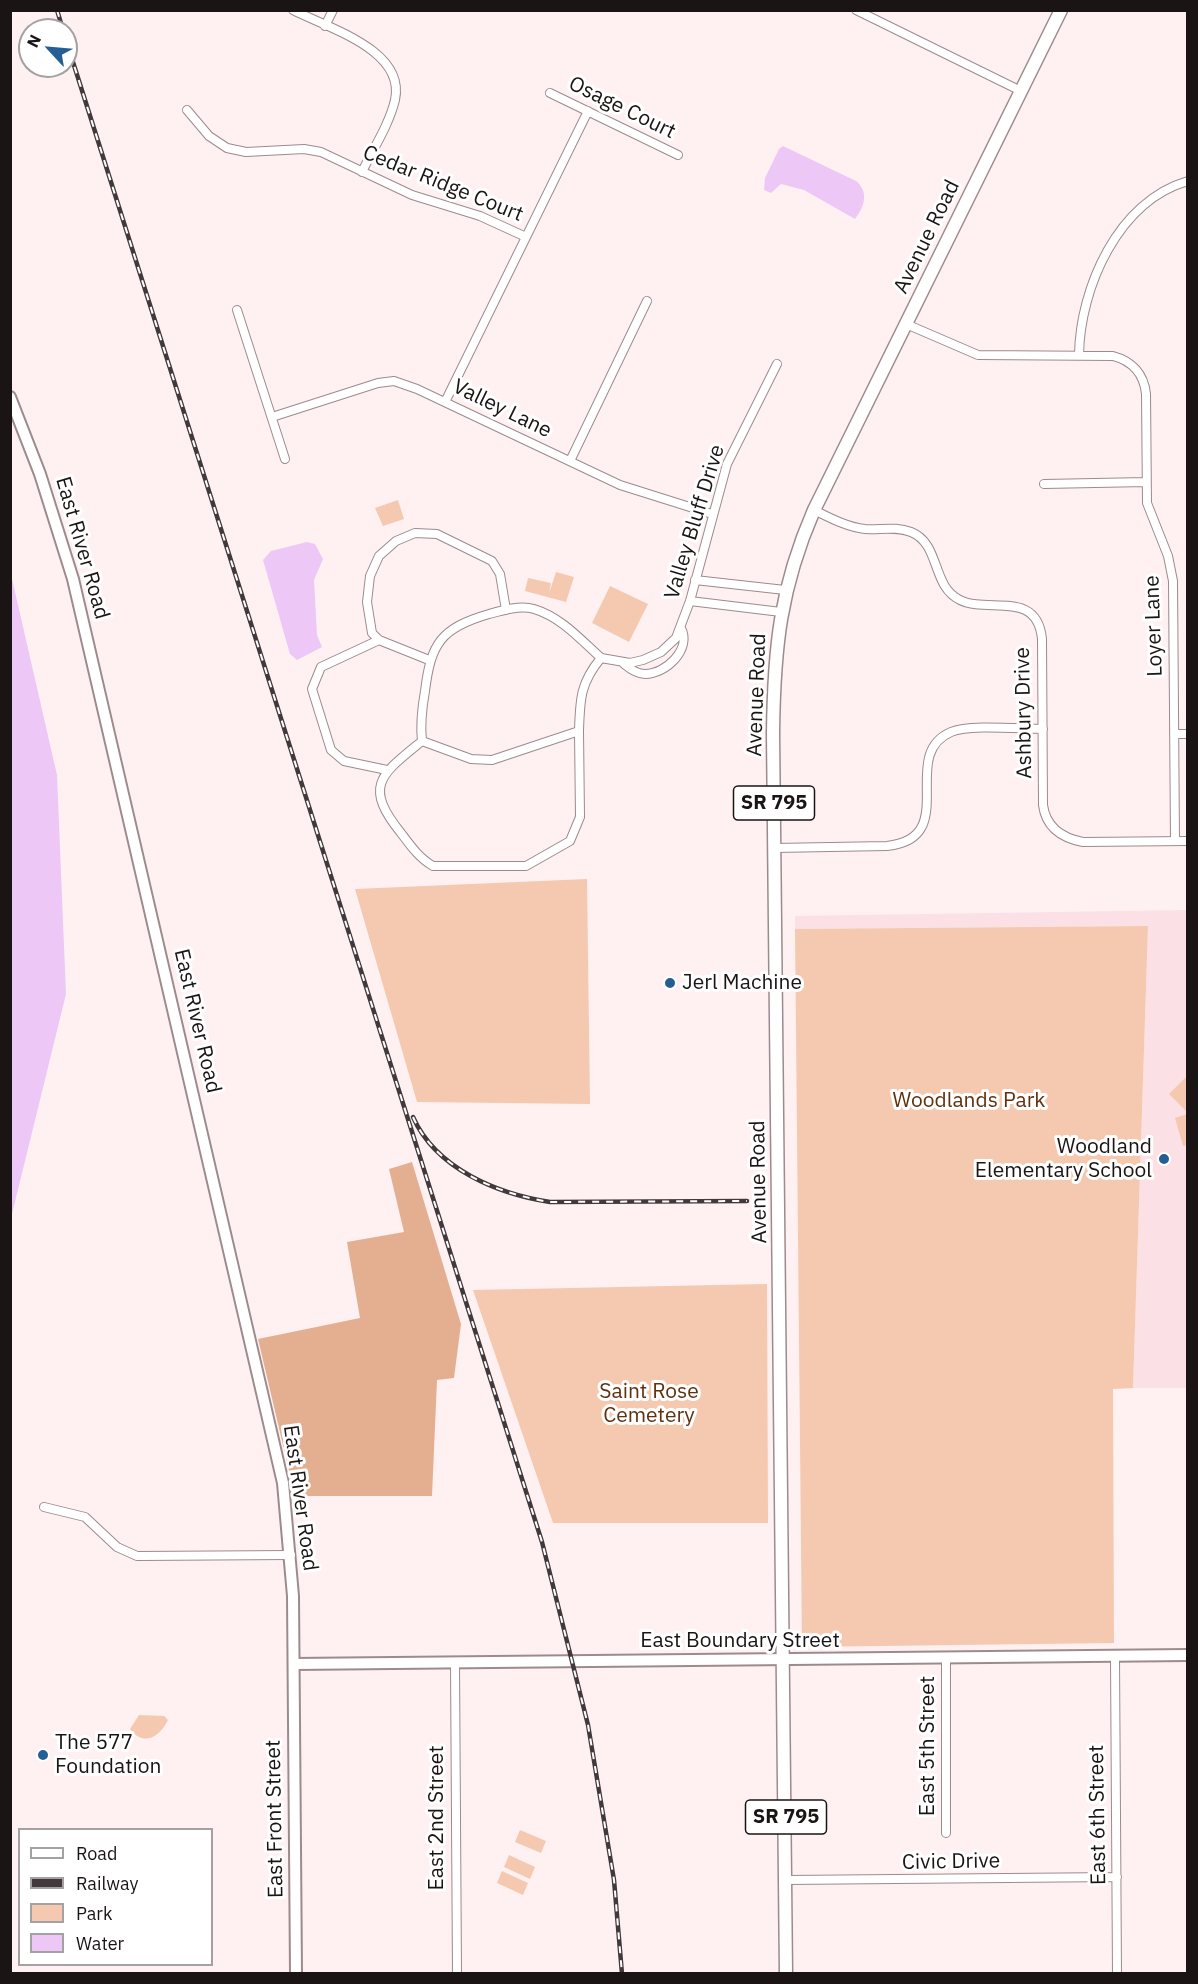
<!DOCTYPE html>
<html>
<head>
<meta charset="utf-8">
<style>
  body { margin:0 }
  #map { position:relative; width:1198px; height:1984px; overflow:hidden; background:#fff0f2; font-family:"IBM Plex Sans",sans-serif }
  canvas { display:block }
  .frame { position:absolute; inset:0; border:12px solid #1a1415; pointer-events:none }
  .legend { position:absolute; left:18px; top:1828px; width:195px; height:138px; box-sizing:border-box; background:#fff; border:2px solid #a3a1a1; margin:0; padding:8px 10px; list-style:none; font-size:18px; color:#1a1415 }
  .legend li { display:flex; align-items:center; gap:12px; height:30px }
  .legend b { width:30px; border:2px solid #a3a1a1 }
  .north { position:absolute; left:18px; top:18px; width:60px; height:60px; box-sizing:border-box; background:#fff; border:2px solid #a3a1a1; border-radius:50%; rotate:296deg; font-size:16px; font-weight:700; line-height:24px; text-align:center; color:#1a1415 }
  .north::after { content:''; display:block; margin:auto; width:21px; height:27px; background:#255e95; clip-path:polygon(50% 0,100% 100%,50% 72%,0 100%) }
</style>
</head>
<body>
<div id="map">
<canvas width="1198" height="1984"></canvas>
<div class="frame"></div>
<ul class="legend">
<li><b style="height:8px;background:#fff"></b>Road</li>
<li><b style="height:8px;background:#41393b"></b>Railway</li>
<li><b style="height:16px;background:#f5c9af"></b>Park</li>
<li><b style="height:16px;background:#edc8f6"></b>Water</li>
</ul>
<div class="north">N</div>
</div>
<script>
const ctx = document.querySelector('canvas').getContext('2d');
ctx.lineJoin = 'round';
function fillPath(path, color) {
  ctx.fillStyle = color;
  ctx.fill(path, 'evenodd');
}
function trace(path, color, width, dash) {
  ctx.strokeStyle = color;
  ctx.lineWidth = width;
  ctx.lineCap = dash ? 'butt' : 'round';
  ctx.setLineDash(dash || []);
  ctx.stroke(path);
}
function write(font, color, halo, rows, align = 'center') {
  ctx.font = font + ' "IBM Plex Sans",sans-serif';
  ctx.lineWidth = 6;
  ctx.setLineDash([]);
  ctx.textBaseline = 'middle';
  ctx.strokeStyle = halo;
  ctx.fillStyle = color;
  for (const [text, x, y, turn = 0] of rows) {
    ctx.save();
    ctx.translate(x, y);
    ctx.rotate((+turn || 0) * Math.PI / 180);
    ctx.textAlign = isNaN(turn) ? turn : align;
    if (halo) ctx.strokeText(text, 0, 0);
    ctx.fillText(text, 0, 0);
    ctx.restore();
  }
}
const built = new Path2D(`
  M1187 910V1388H1133L1148 926 795 929V916Z`);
const green = new Path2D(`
  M398 500 404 519 383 526 375 508Z
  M556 572 574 577 566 602 525 591 528 578 551 583 549 593Z
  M610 586 648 604 629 642 592 623Z
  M587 879 590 1104 417 1102 355 889Z
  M1148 926 1133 1388 1113 1389 1114 1643 802 1647 795 929Z
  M1187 1076 1188 1077 1187 1112 1169 1094Z
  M1187 1114V1145L1183 1146 1175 1118Z
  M767 1284 768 1523H553L473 1290Z
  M139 1715 164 1716 168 1720C160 1737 143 1747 130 1729Z
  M520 1830 546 1841 541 1853 515 1842Z
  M509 1855 535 1867 530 1879 504 1867Z
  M502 1871 528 1883 523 1895 497 1883Z`);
const forest = new Path2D(`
  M412 1162 461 1324 454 1378 437 1380 432 1496H295L258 1339 360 1318 347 1242 404 1232 389 1169Z`);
const water = new Path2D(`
  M783 146 856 181C869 192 865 206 855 219L804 190 781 184 771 193 764 190 765 178 779 149Z
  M307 542 315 544 323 559 314 580 317 635 322 647 297 660 290 654 263 560 271 551Z
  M10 570 57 775 66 994 11 1218Z`);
const street = new Path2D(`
  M293 10C328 28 406 50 395 100 389 125 373 149 362 172
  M856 10 1021 91
  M325 26 333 10
  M550 93 678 155
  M187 110 209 136 227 148 246 152 304 149 321 152 412 195 480 216 526 237
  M237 310 285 459
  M906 324 978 355 1113 356C1132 361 1144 374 1146 394L1147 503 1168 556 1173 581 1175 841
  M1079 355C1080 288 1118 201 1188 181
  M445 402 588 111
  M272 417 378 383 394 381 417 389 620 485 712 514
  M570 461 647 301
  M1044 484 1146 482
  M814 510C830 518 847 527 865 529 880 530 896 526 911 532 941 544 931 586 960 600 988 614 1037 589 1042 639L1043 805C1046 828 1062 838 1083 842L1188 841
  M695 580 785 590
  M690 601 781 612
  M379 640 321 667 312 689 331 750 344 761 387 770
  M601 658C581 640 561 617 534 609 520 605 503 610 489 614 441 628 431 643 425 691 422 708 420 724 422 741L471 759 492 760 579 731C580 700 580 683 601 658L630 663 643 660 661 652 676 638 690 601 727 464 777 364
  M429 660 379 640 372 633 367 602 370 576 379 556 396 541 415 533 437 534 492 561 500 574 506 610
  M624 664C630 669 637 674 645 674 666 674 692 649 681 628
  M1174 734H1188
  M422 741C382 774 362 785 401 833 410 845 419 858 433 866H526L570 841 580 817 579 731
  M774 848 887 846C962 838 897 755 951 732 969 724 1020 729 1043 729
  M44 1507 85 1517 117 1547 137 1556 291 1555
  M1115 1657 1117 1974
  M946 1659V1833
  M455 1663 457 1974
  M786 1880 1117 1877`);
const secondary = new Path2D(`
  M10 397 40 474 73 579 283 1483 293 1596 296 1974
  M294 1664 1188 1655`);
const primary = new Path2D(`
  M786 1974 773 733C774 648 780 588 814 510L1061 10`);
const rail = new Path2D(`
  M57 10 63 30
  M66 40 542 1542 588 1725 614 1880 622 1974
  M413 1117C436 1169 498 1194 550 1202L747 1201`);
const markers = [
  [670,983,6,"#255e95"],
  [1164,1159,6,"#255e95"],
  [43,1755,6,"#255e95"]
];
const shields = [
  [774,803,81],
  [786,1817,81]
];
const shieldNames = [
  ["SR 795",774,803],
  ["SR 795",786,1817]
];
const streetNames = [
  ["Osage Court",622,108,26],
  ["Cedar Ridge Court",443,184,22],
  ["Avenue Road",927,237,-64],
  ["Valley Lane",502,409,26],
  ["Valley Bluff Drive",695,522,-73],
  ["East River Road",82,548,74],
  ["Loyer Lane",1154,626,-92],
  ["Avenue Road",757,695,-88],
  ["Ashbury Drive",1024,713,-91],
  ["East River Road",197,1021,77],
  ["Avenue Road",759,1182,-91],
  ["East River Road",300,1498,82],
  ["East Boundary Street",740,1641],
  ["East 5th Street",928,1746,-90],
  ["East 6th Street",1098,1815,-91],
  ["East 2nd Street",437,1818,-90],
  ["East Front Street",275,1819,-91],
  ["Civic Drive",951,1862,-1]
];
const poiNames = [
  ["Jerl Machine",682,983],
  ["Woodland",1152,1147,"right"],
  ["Elementary School",1152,1171,"right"],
  ["The 577",55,1743],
  ["Foundation",55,1767]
];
const parkNames = [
  ["Woodlands Park",969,1101],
  ["Saint Rose",649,1392],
  ["Cemetery",649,1416]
];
fillPath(built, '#fbe0e5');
fillPath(green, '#f5c9af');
fillPath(forest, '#e4af90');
fillPath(water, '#edc8f6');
trace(street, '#9c8b8e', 10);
trace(secondary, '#9c8b8e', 14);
trace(primary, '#9c8b8e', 15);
trace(street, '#fff', 8);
trace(secondary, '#fff', 10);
trace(primary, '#fff', 12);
trace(rail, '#41393b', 4.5);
trace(rail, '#fff', 2, [7]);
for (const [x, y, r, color] of markers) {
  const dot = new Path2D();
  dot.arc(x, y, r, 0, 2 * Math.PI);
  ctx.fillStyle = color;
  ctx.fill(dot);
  trace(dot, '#fff', 2);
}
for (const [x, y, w] of shields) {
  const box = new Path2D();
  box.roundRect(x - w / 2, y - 17, w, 34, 4.5);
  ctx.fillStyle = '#fff';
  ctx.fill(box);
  trace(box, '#1a1415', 1.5);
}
write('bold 20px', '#1a1415', null, shieldNames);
write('21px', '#1a1415', '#fff', streetNames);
write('21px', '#1a1415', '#fff', poiNames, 'left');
write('21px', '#61310e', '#fff', parkNames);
</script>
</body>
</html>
